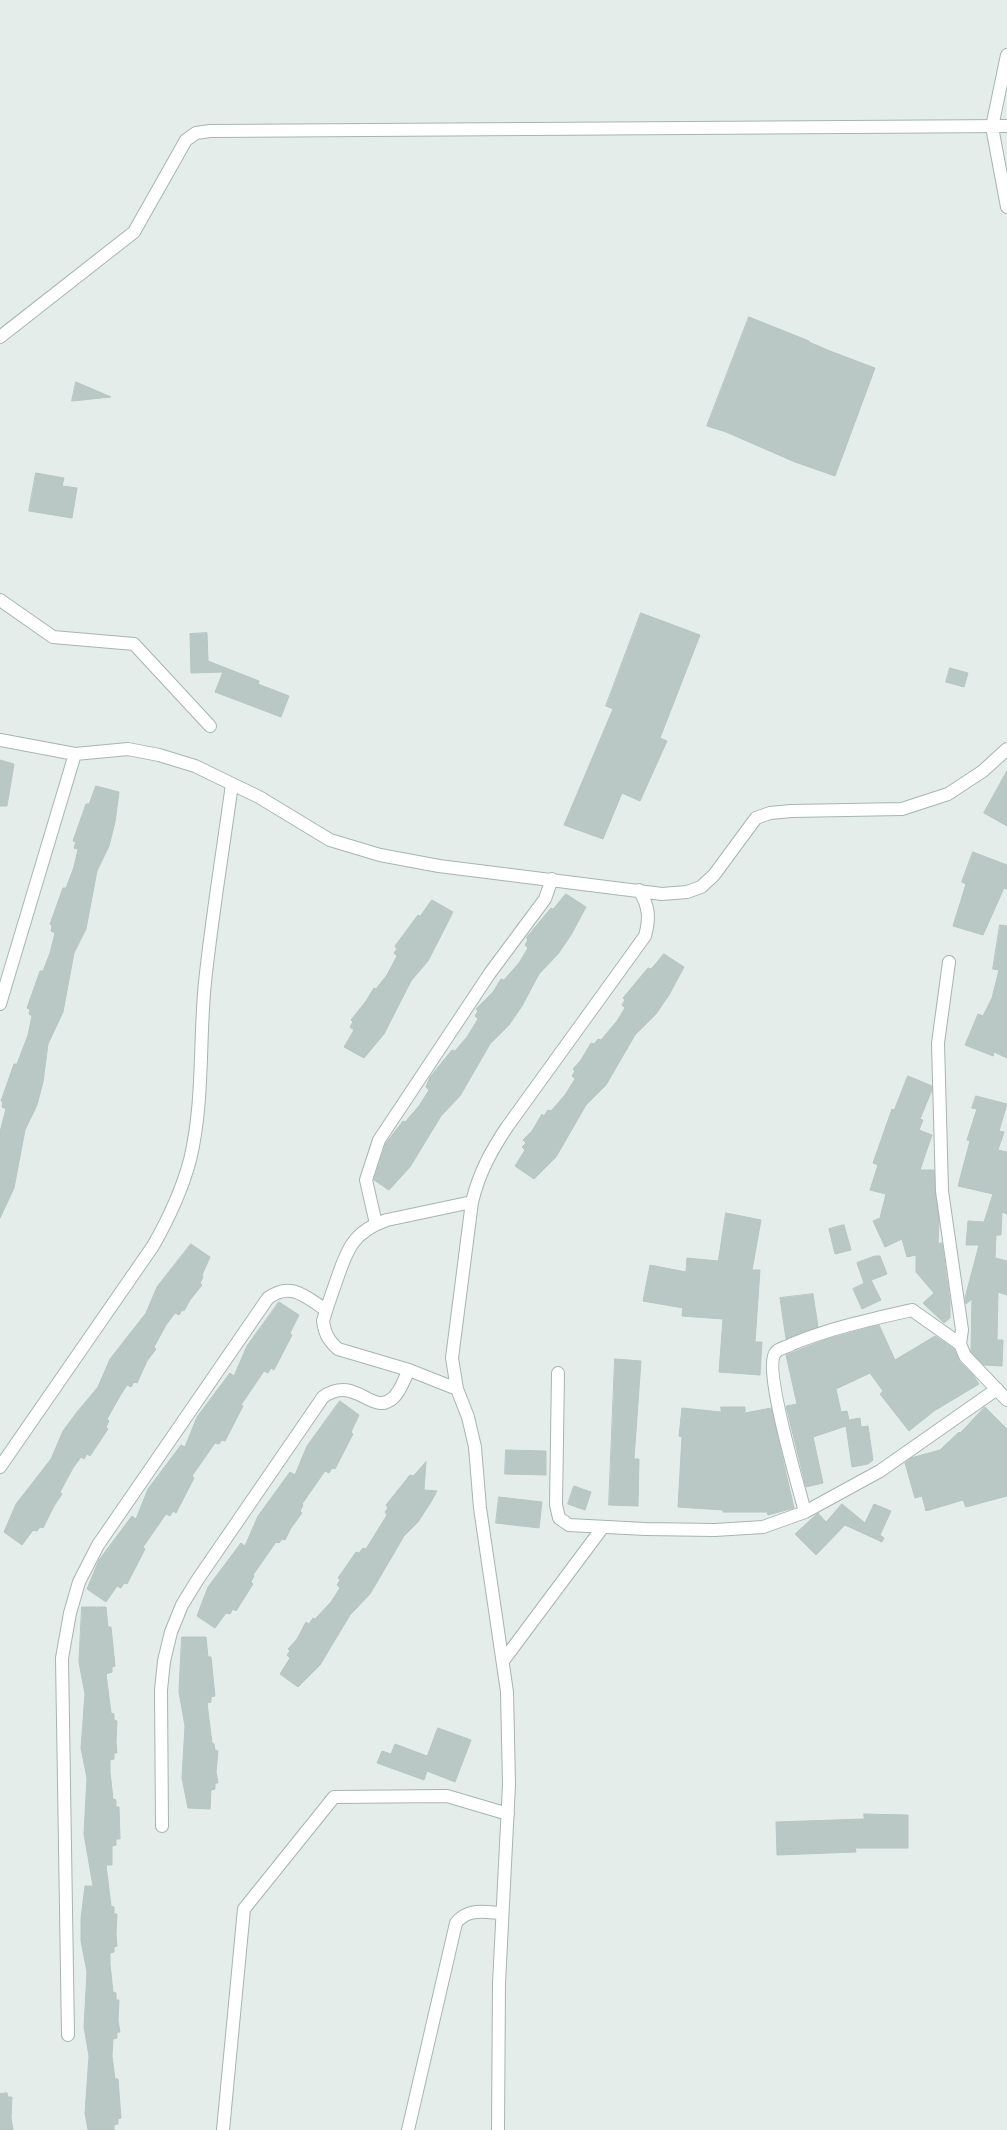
<!DOCTYPE html>
<html>
<head>
<meta charset="utf-8">
<style>
  body { margin:0 }
  canvas { display:block; background:#e4edea }
</style>
</head>
<body>
<canvas width="1007" height="2130"></canvas>
<script>
const ctx = document.querySelector('canvas').getContext('2d');
ctx.lineJoin = 'round';
function fillPath(path, color) {
  ctx.fillStyle = color;
  ctx.fill(path, 'evenodd');
}
function trace(path, color, width, dash) {
  ctx.strokeStyle = color;
  ctx.lineWidth = width;
  ctx.lineCap = dash ? 'butt' : 'round';
  ctx.setLineDash(dash || []);
  ctx.stroke(path);
}
const building = new Path2D(`
  M749 317 809 341V342L830 351 875 368 835 476 795 462 726 432 707 426Z
  M76 382 111 397 72 401Z
  M36 473 64 478 62 486 77 488 72 518 29 511Z
  M641 613 700 635 660 738 667 741 640 801 622 793 603 839 564 825 613 709 606 706Z
  M207 633 208 661 259 681 258 684 289 696 281 717 215 692 223 672 191 673 190 634Z
  M950 668 968 673 964 687 946 682Z
  M0 760 14 764 7 806H0Z
  M1007 771V826L984 813Z
  M96 786 119 792 115 822 109 846 97 871 86 929 74 953 63 1012 48 1044 43 1082 37 1105 25 1130 14 1188 0 1218V1132L6 1109 2 1107 3 1102 1 1101 14 1064H17L28 1035 32 1016 29 1014 30 1009 27 1008 40 971H43L50 953 55 933 51 931 52 926 50 924 63 888H66L74 867 78 849 74 848 76 842 73 841 86 804H89Z
  M973 852 1007 865V889L1004 888 983 935 953 926 966 884 962 882Z
  M566 894 586 907 571 935 558 954 539 974 522 1006 509 1025 490 1044 460 1096 441 1116 410 1167 389 1190 374 1180 386 1143 403 1121 405 1122 419 1106 429 1090 426 1087 430 1077 452 1050 455 1051 467 1037 478 1019 475 1016 478 1011 476 1009 493 992 501 979 504 980 519 963 528 948 525 945 528 940 526 938 551 908 553 909Z
  M432 900 453 912 428 961 411 981 384 1034 364 1058 344 1047 354 1030 350 1027 353 1022 351 1020 366 1001 374 988 376 989 387 975 397 956 394 953 397 949 395 946 418 915 420 916Z
  M1000 925 1007 926V1058L994 1052 993 1056 965 1045 978 1014 983 1016 992 998 999 970 993 969Z
  M664 954 684 967 669 995 656 1014 635 1035 606 1085 586 1105 556 1157 534 1179 515 1166 525 1150 522 1147 526 1143 523 1140 532 1131 542 1114 544 1116 548 1110 551 1111 565 1095 575 1079 572 1076 575 1071 573 1069 581 1060 591 1043 594 1044 598 1039 601 1040 617 1021 625 1008 622 1005 625 1000 623 998 648 968 651 969Z
  M908 1076 932 1086V1090L920 1119 923 1120 919 1130 932 1135 920 1170H934L939 1221 938 1243H942L950 1301V1318L944 1323 923 1303 934 1293 916 1272V1255L907 1257 902 1239 885 1247 873 1221 880 1218 886 1194 870 1190 878 1165 873 1163 892 1109 894 1110Z
  M976 1096 1007 1104 999 1131 1004 1132 998 1150 1007 1152V1214L1002 1212 1001 1235H996L995 1258 1007 1261V1295L998 1292 997 1340H1003L1002 1366 984 1365 971 1352 972 1299 966 1304 965 1298 979 1245H966L968 1221 984 1222 993 1194 958 1186 970 1141 967 1140 977 1109 972 1108Z
  M726 1213 761 1220 752 1270H760L755 1342H762L760 1375 719 1372 723 1319 682 1316 683 1308 643 1301 650 1265 686 1272 687 1258 718 1261Z
  M844 1225 851 1250 835 1254 829 1229Z
  M191 1244 210 1257 202 1275 203 1277 200 1283 202 1285 190 1300 184 1311 182 1310 179 1315 175 1313 166 1325 154 1347 156 1349 147 1361 137 1383 134 1382 131 1387 127 1385 120 1396 107 1419 109 1421 106 1427 108 1429 90 1456 87 1454 84 1459 81 1457 73 1468 60 1492 62 1494 54 1506 43 1528 40 1527 37 1531 33 1530 22 1545 4 1532 16 1504 51 1459 63 1431 77 1412 98 1387 110 1359 146 1313 157 1287Z
  M875 1256H880L887 1274 864 1283 857 1263Z
  M871 1280 881 1300 862 1309 853 1289Z
  M813 1294 818 1327 786 1339 780 1298Z
  M279 1302 299 1315 290 1333 292 1335 274 1370 271 1368 268 1373 264 1371 241 1405 243 1406 225 1441 222 1440 219 1444 215 1443 192 1476 194 1478 176 1513 173 1511 170 1516 166 1514 143 1547 145 1549 127 1584 124 1583 121 1588 117 1586 106 1602 87 1589 99 1560 132 1516 136 1519 148 1489 181 1445 185 1447 197 1417 230 1373 234 1376 247 1346Z
  M879 1325 895 1360 935 1336 954 1349 959 1361 973 1375 979 1384 934 1411 909 1431 880 1394 883 1391 870 1373 836 1389 841 1412 847 1411 849 1420 860 1418 861 1427 868 1426 873 1460 868 1464 852 1467 846 1426 813 1437 823 1483 806 1487 786 1406 797 1404 786 1355 824 1340Z
  M615 1359 641 1361 634 1459H639L638 1506 609 1505Z
  M340 1401 359 1415 351 1432 353 1434 335 1469 332 1468 329 1473 325 1471 302 1504 303 1505 300 1511 302 1513 291 1528 285 1540 282 1539 279 1543 276 1542 253 1575 254 1576 251 1582 253 1584 236 1611 233 1609 230 1614 226 1613 215 1628 197 1616 208 1587 241 1543 245 1546 258 1516 290 1472 295 1475 307 1446Z
  M721 1407H745V1413L771 1408 794 1508 768 1515 767 1512H723V1510L678 1507 682 1437 679 1436 682 1408 721 1412Z
  M985 1407 1007 1429V1496L966 1507 963 1500 926 1511 922 1496 915 1498 905 1463 911 1458 940 1450 959 1432 960 1433Z
  M506 1450 546 1451V1475L505 1474Z
  M426 1462 424 1490 437 1491 431 1502 418 1522 404 1536 370 1594 350 1615 320 1665 298 1687 280 1674 290 1658 287 1655 290 1651 288 1649 297 1639 306 1622 309 1624 313 1618 315 1619 331 1602 340 1588 337 1585 340 1580 338 1578 356 1552 359 1553 363 1548 366 1549 387 1515 385 1512 388 1508 386 1505 410 1475 413 1476Z
  M574 1486 591 1492 585 1510 568 1504Z
  M499 1497 542 1502 539 1528 496 1523Z
  M842 1504 865 1523 874 1504 891 1511 880 1535 884 1538 882 1542 845 1525 816 1555 795 1534 818 1513 826 1522Z
  M82 1607H106L108 1627H111L115 1666 112 1667V1672L106 1674 111 1713 114 1714V1720L117 1721 116 1742 117 1753H114V1759L110 1760V1772L113 1799 116 1800V1807H119L120 1839H116V1845L112 1846V1865H106L111 1906 114 1907V1914H117L116 1934 117 1946 114 1947V1952L110 1953V1964L113 1992 116 1993V2000H119L118 2020 120 2032H117V2038L113 2039 112 2056 115 2079H118L121 2118 118 2119V2124L114 2125V2130H88L85 2113 89 2056 84 2027 87 1972 81 1941V1918L85 1886H93L84 1834 87 1778 81 1748 85 1694 79 1662Z
  M182 1637H206L208 1657H211L215 1696 211 1697V1702L207 1703 212 1743 214 1744 215 1750 218 1751 216 1772 218 1783H215V1789L211 1790 210 1809 188 1808 182 1778 185 1726 179 1692Z
  M438 1728 471 1740 455 1782 427 1771 424 1780 377 1763 382 1751 391 1754 395 1744 427 1756Z
  M864 1814 908 1815V1848H855L856 1852 777 1855 776 1822 864 1819Z
  M7 2093 8 2097H12L11 2118 13 2130H0V2094Z`);
const minor = new Path2D(`
  M1007 55 992 127 1007 207
  M0 337 134 232 186 140 196 133 210 131 1007 126
  M0 600 53 637 134 644 210 726
  M0 740 75 754 128 749 159 755 195 766 259 797 330 840 380 855 439 866 662 894 687 892 701 887 714 875 756 818 770 813 791 811 902 809 948 794 983 771 1007 749
  M949 962 938 1043 942 1191 962 1330 960 1344
  M0 1004 75 754
  M376 1224 366 1180 379 1140 490 973 545 899 552 879
  M558 1373 556 1505 559 1518 569 1525 645 1529 715 1530 763 1527 805 1512 880 1471 997 1389
  M457 1389 409 1370 338 1349C328 1340 325 1334 323 1321 327 1307 332 1293 337 1279 347 1249 354 1231 387 1220L472 1202
  M0 1467 153 1246C169 1218 182 1190 190 1160 204 1102 199 1041 205 982 212 916 223 850 232 784
  M805 1512C799 1488 762 1366 776 1352 779 1348 788 1347 792 1344 831 1328 872 1319 912 1310L960 1344 965 1356 1007 1400
  M503 1661 603 1527
  M162 1826 161 1690 164 1661 171 1632 182 1605 198 1579 323 1397C356 1374 372 1417 393 1398 401 1391 404 1379 409 1370
  M68 2035 62 1658 70 1613 79 1582 98 1545 268 1298C291 1281 306 1297 326 1310
  M223 2130 244 1909 334 1797 447 1796 508 1814
  M408 2130 456 1923C468 1908 484 1912 501 1913
  M498 2130 499 1983 509 1785 507 1692 480 1508 475 1447 468 1417 457 1389 452 1358 472 1202C479 1173 491 1151 507 1127L645 936C650 918 649 906 639 890`);
fillPath(building, '#b9c8c4');
trace(building, '#b6c6c3', 1);
trace(minor, '#a7b5b2', 14);
trace(minor, '#fff', 12);
</script>
</body>
</html>
